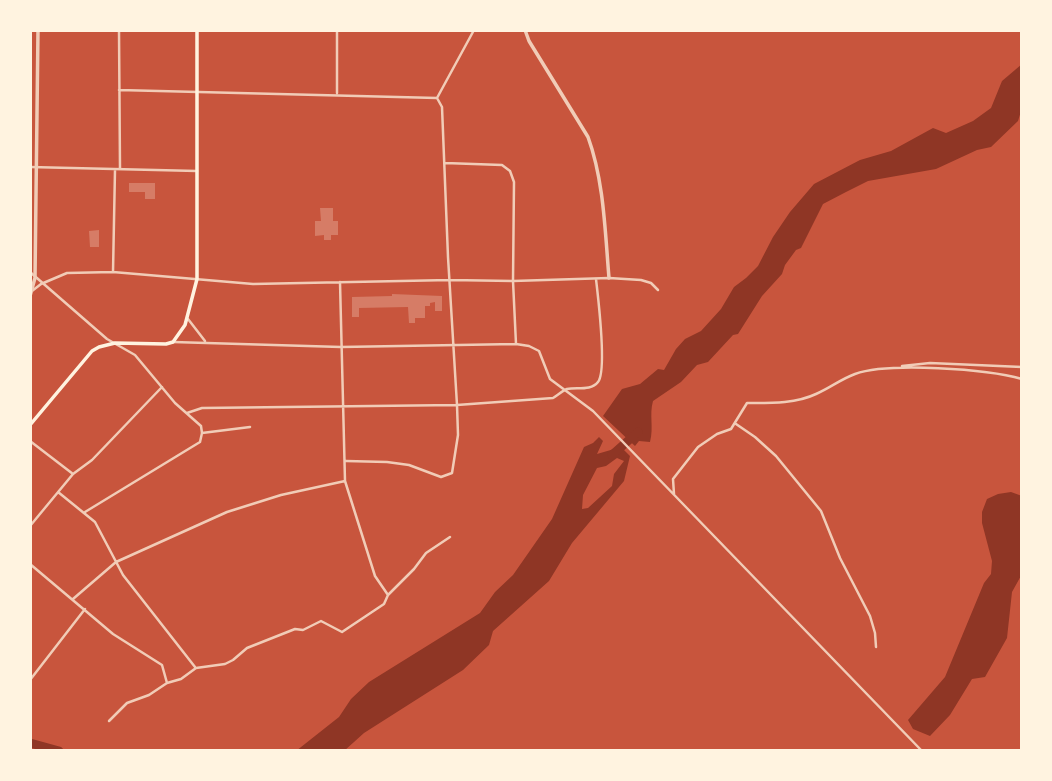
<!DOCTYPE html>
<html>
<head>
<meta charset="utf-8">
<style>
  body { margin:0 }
  #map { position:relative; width:1052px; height:781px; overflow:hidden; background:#c8553d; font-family:"DejaVu Sans",sans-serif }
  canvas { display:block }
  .frame { position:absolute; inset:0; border:32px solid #fff3e0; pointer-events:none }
</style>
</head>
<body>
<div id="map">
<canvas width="1052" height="781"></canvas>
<div class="frame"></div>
</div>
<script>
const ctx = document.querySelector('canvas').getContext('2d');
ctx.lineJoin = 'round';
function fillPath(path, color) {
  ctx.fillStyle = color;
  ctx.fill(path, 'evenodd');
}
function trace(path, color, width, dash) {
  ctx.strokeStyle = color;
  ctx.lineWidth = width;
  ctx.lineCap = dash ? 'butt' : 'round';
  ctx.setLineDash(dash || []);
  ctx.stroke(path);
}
const water = new Path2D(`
  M1022 64V108L1018 121 991 147 977 150 936 169 868 181 846 192 823 204 801 248 796 250 785 265 782 274 762 296 738 334 733 335 708 362 697 365 681 382 653 401C649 415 654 427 650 442L639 441 635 446 603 416 622 389 640 384 658 369 664 370 676 349 685 339 701 331 721 309 734 287 746 278 758 266 773 237 790 212 814 184 860 160 891 151 933 128 946 133 973 121 991 108 1002 81Z
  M599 437 603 441 597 454 621 447 630 456 624 481 572 543 549 581 493 631 489 645 463 670 364 733 344 751H296L339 717 351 699 369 682 480 613 495 592 513 575 552 519 584 447 593 443ZM617 458 624 461 614 474 612 486 588 508 582 509 583 495 597 468 606 466Z
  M1011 492 1022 496V574L1012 592 1007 638 985 677 972 679 950 715 930 736 913 729 908 720 945 677 984 583 991 574 992 561 982 523V512L987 499 998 494Z`);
const river = new Path2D(`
  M612 455 638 432
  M30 743 59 751`);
const building = new Path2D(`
  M129 183H155V199H145V192H129Z
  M320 208H333V221H338V235H331V240H324V235L315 236V221H321Z
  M99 230V247H90L89 231Z
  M392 294 442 296V311H435V302L430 303V306H425V318H415V323H409L408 307 359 308V317H352V297L392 296Z`);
const minor = new Path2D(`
  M119 30 120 169
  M119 90 437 98
  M337 93V30
  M437 98 474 30
  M445 163 502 165 510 171 514 182 513 281 516 344
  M30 167 197 171
  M30 272 107 339 135 355 175 403 201 426 202 433 200 442 85 512
  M113 272 115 170
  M340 282 345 481 375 576 388 595
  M32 291 41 284 67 273 113 272 253 284 450 280 513 281 609 278 641 280 651 283 658 290
  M188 319 205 341
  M173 342 341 347 516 344 529 346 539 351 550 379 593 411 922 751
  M902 366 930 363 1022 367
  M187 413 202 408 457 405 553 398C558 395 562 391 567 389 577 387 591 391 598 382 607 371 598 296 596 279
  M736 424 755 437 776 456 821 511 840 558 870 616 875 633 876 647
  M202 433 250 427
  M30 441 73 474
  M346 461 387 462 409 465 441 477 452 473 458 435 457 405 448 257 442 107 437 98
  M58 492 95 522 123 575 195 667
  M674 494 673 479 698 447 717 434 731 429 747 403C769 403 795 404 816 394 830 388 841 379 855 374 889 362 987 369 1022 379
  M30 526 73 474 92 460 162 387
  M30 564 113 634 162 665 167 683 149 695 127 703 109 721
  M73 599 116 562 227 512 281 495 345 481
  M30 680 85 609
  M167 683 181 679 196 668 225 664 233 660 247 648 295 629 303 630 321 621 342 632 384 604 388 595 414 569 426 553 450 537`);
const tertiary = new Path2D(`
  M525 30 529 41 588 137C604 181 605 231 609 278
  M30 296 35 278 38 30`);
const secondary = new Path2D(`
  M30 425 92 351 99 347 115 343 166 344 173 342 185 325 197 279V30`);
fillPath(water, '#8f3625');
trace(river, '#8f3625', 9);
fillPath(building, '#d67c66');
trace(minor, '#f1ccb7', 2.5);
trace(tertiary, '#f1ccb7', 3.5);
trace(secondary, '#fff3e0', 3.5);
</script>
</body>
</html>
